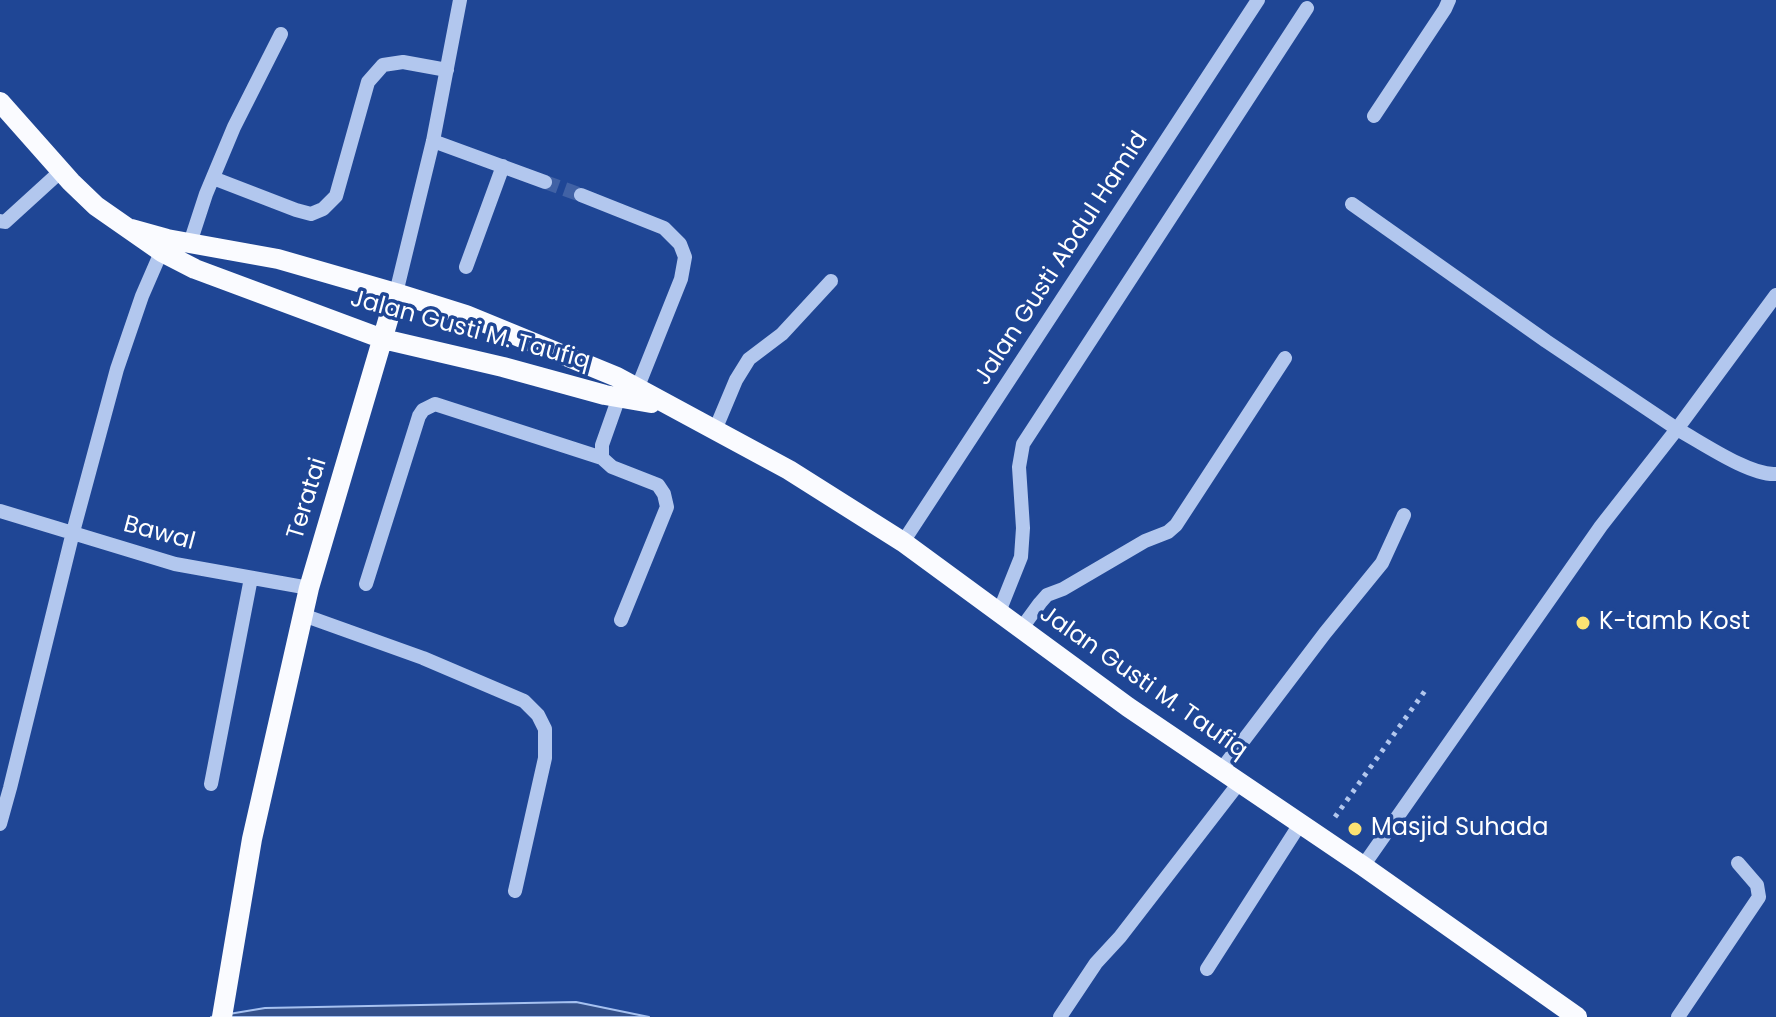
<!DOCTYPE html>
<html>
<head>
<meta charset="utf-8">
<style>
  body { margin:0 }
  canvas { display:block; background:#1f4695 }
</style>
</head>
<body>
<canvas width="1776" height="1017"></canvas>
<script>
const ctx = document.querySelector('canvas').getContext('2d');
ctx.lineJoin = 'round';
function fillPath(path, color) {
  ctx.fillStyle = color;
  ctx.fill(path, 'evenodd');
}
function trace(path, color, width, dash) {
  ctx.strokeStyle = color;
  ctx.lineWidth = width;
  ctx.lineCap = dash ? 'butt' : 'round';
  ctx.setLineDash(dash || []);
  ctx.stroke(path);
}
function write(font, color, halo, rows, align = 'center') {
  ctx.font = font + ' Poppins,sans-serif';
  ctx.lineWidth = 7;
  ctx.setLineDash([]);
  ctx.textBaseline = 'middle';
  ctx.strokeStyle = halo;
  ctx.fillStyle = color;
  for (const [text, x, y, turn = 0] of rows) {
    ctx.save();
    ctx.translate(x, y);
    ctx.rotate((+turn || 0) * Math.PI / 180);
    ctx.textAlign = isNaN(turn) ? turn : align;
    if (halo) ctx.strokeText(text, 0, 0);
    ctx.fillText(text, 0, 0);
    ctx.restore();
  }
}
const water = new Path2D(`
  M576 1002 649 1017H211L265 1008Z`);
const minorTunnel = new Path2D(`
  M545 182 581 195`);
const path = new Path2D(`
  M1335 817 1427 688`);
const minor = new Path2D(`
  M1374 116 1445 9 1449 0
  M433 141 545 182
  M213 178 296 210 311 214 323 209 336 196 368 82 383 65 403 62 447 70
  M581 195 664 228 680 244 685 257 681 279 637 389
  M1352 204 1546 341 1677 429 1776 295
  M0 221 5 222 61 171
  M190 243 206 194 234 127 281 34
  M466 267 503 166
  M396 293 433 141 460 0
  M619 397 602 445V458L612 467 658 485 664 494 667 507 621 620
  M715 430 736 380 749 359 782 334 831 281
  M0 511 175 564 309 588
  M903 542 1258 0
  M366 584 419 416 423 410 435 404 602 458
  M999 612 1021 557 1023 528 1019 467 1023 444 1307 8
  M303 615 423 658 524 701 538 715 545 729V758L515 891
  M1021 629 1040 603 1047 595 1063 589 1145 541 1168 532 1176 525 1285 358
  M1221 770 1325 633 1382 563 1404 515
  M211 784 251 578
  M0 824 10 788 73 532 117 369 142 296 165 243
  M1363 866 1601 526 1677 429C1701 442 1750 476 1776 474
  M1207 969 1300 824
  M1060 1017 1096 963 1120 937 1239 783
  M1678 1017 1759 897 1757 885 1738 863`);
const major = new Path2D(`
  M0 102 71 182 96 206 162 252 195 269 383 339 503 367 605 395 651 403
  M131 229 167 239 278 259 396 293 466 315 617 377 789 470 903 542 1128 707 1363 866 1577 1017
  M222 1017 252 839 309 588 396 293`);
const markers = [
  [1583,623,8,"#fce272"],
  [1355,829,8,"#fce272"]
];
const streetNames = [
  ["Jalan Gusti Abdul Hamid",1062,259,-57],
  ["Jalan Gusti M. Taufiq",470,331,15],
  ["Teratai",308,499,-73],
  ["Bawal",159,534,15],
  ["Jalan Gusti M. Taufiq",1143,683,35]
];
const poiNames = [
  ["K-tamb Kost",1599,623],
  ["Masjid Suhada",1371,829]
];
fillPath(water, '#34508a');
trace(water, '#a6c1f0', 2);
trace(minorTunnel, '#4162a5', 14, [14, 7]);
trace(path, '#b2c7ee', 5, [4, 6]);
trace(minor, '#b2c7ee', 14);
trace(major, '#fafbff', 20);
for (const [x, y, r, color] of markers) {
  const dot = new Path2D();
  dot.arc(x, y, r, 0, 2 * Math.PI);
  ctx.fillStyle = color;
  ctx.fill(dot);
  trace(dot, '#1f4695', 3);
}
write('24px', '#fff', '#1f4695', streetNames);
write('24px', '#fff', '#1f4695', poiNames, 'left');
</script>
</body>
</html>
